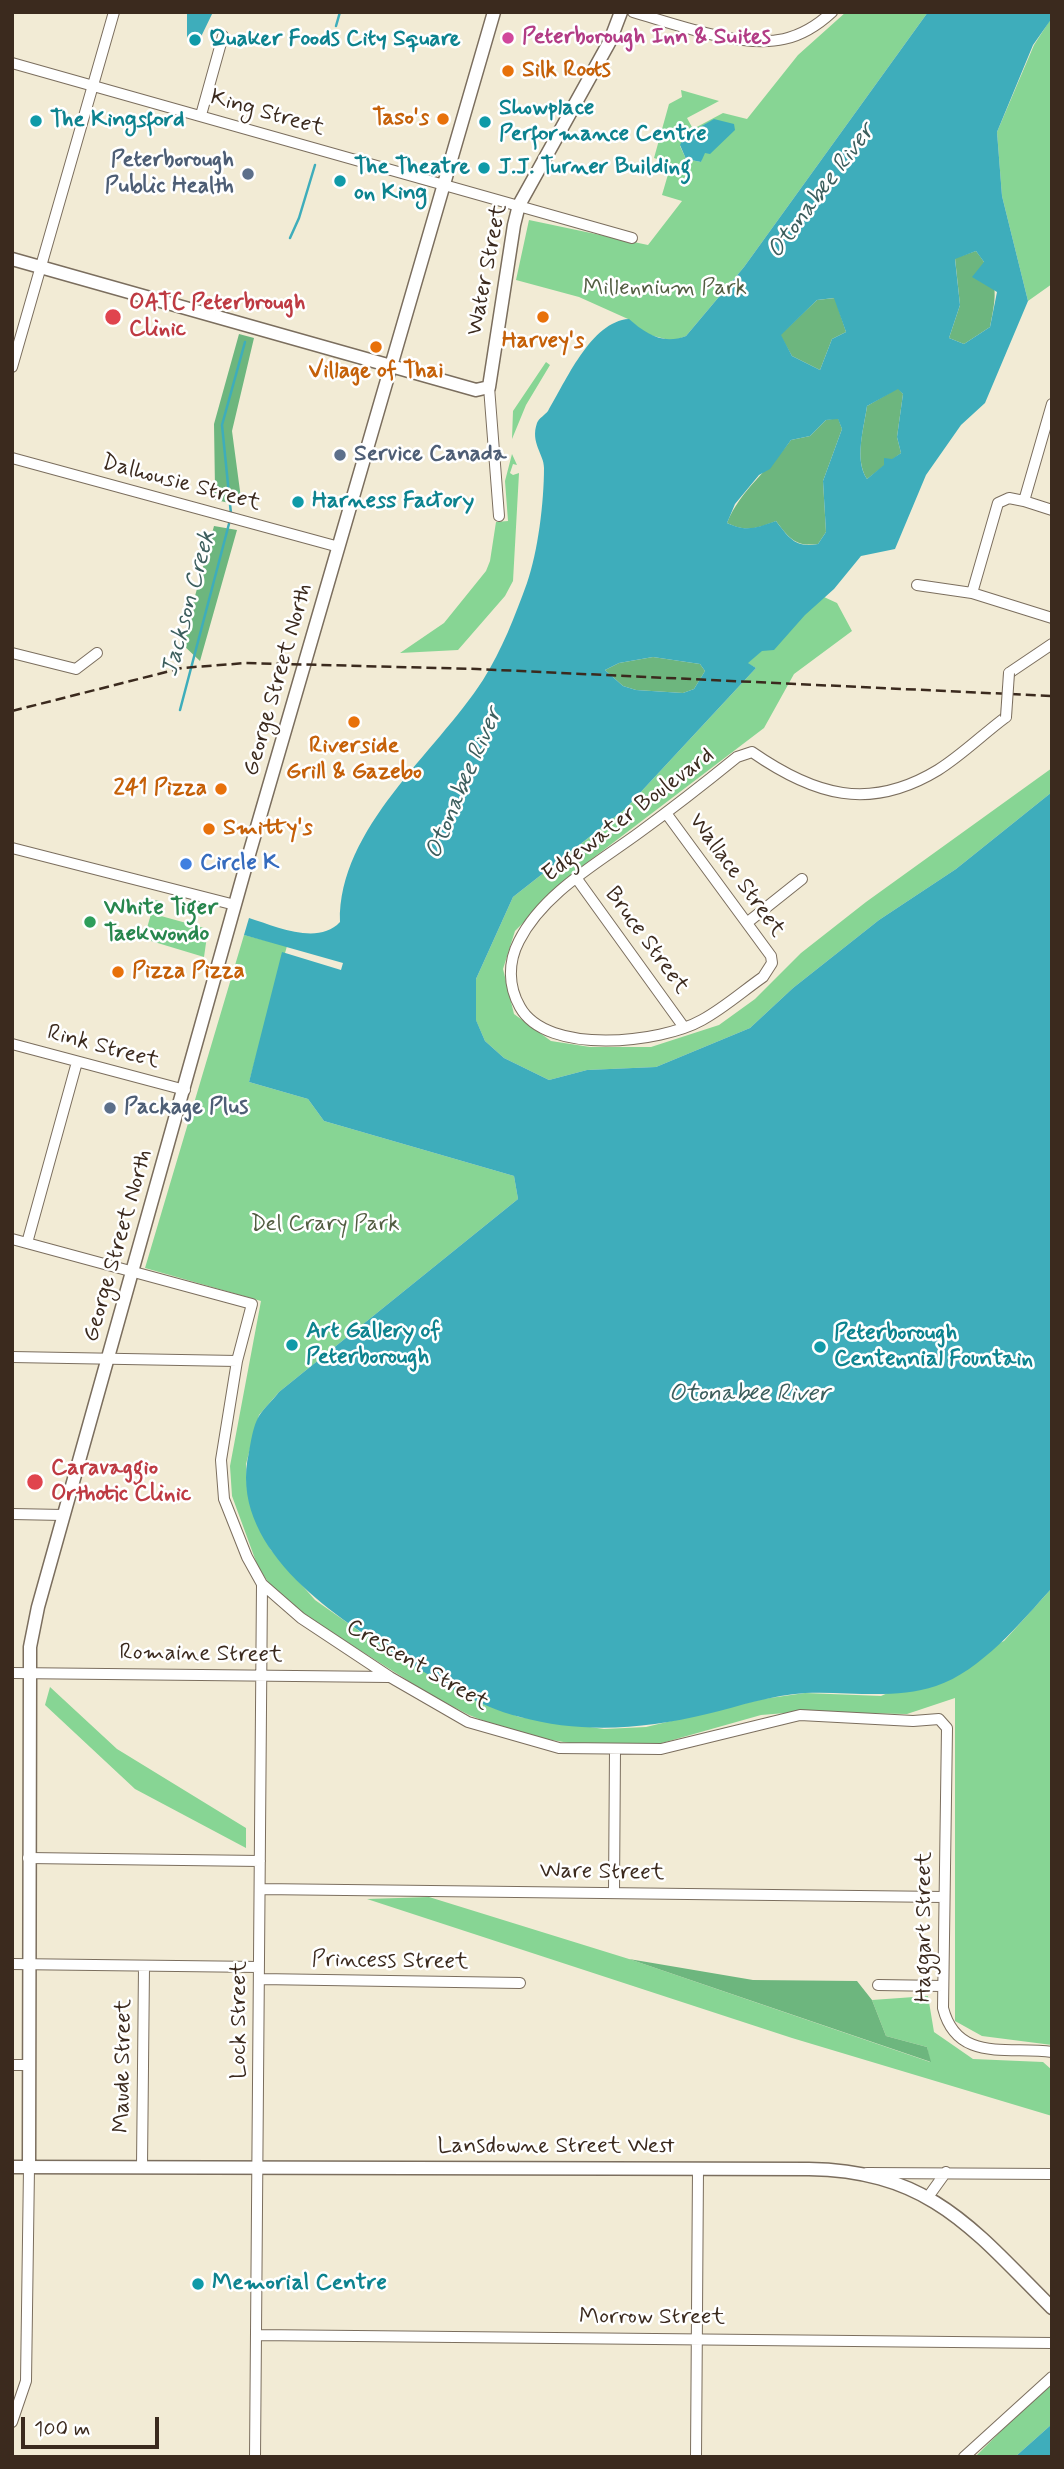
<!DOCTYPE html>
<html>
<head>
<meta charset="utf-8">
<style>
  body { margin:0 }
  #map { position:relative; width:1064px; height:2469px; overflow:hidden; background:#f2ebd5; font-family:Mynerve,sans-serif }
  canvas { display:block }
  .frame { position:absolute; inset:0; border:14px solid #3b2a1e; pointer-events:none }
  .scale { position:absolute; left:21px; top:2417px; width:138px; height:32px; box-sizing:border-box; border:4px solid #3b2a1e; border-top:0; padding-left:9px; font-size:21px; line-height:24px; white-space:nowrap; color:#3b2a1e; -webkit-text-stroke:5px #fff; paint-order:stroke }
</style>
</head>
<body>
<div id="map">
<canvas width="1064" height="2469"></canvas>
<div class="frame"></div>
<div class="scale">100 m</div>
</div>
<script>
const ctx = document.querySelector('canvas').getContext('2d');
ctx.lineJoin = 'round';
function fillPath(path, color) {
  ctx.fillStyle = color;
  ctx.fill(path, 'evenodd');
}
function trace(path, color, width, dash) {
  ctx.strokeStyle = color;
  ctx.lineWidth = width;
  ctx.lineCap = dash ? 'butt' : 'round';
  ctx.setLineDash(dash || []);
  ctx.stroke(path);
}
function write(font, color, halo, rows, align = 'center') {
  ctx.font = font + ' Mynerve,sans-serif';
  ctx.lineWidth = 5;
  ctx.setLineDash([]);
  ctx.textBaseline = 'middle';
  ctx.strokeStyle = halo;
  ctx.fillStyle = color;
  for (const [text, x, y, turn = 0] of rows) {
    ctx.save();
    ctx.translate(x, y);
    ctx.rotate((+turn || 0) * Math.PI / 180);
    ctx.textAlign = isNaN(turn) ? turn : align;
    if (halo) ctx.strokeText(text, 0, 0);
    ctx.fillText(text, 0, 0);
    ctx.restore();
  }
}
const green = new Path2D(`
  M846 12H928L744 267 686 336 673 341 646 334 628 319 579 297 516 280 529 220 648 245 682 201 662 195 669 171 663 161 654 158 669 104 682 97 681 90 719 101 687 118 693 129 723 113 747 119 798 55ZM711 121 701 162 686 159 680 146 693 132Z
  M1052 17V284L1028 301 1002 196 997 132 1034 45Z
  M546 362 550 365 526 405 512 439 513 411Z
  M512 454 517 465 513 464 510 473 513 475 519 473 513 581 505 596 458 650 400 653 444 623 486 571 490 561 496 522 508 521 505 481Z
  M824 597 837 603 852 631 794 674 764 728 572 874 515 931 503 969 514 1014 551 1041 590 1047H651L719 1025 755 999 801 953 866 902 1052 768V792L956 869 879 920 793 988 750 1028 656 1067 587 1070 549 1080 504 1058 485 1041 475 1018 476 979 513 897 625 809 756 668 747 663Z
  M155 900 161 901 157 906 161 916 208 929 204 957 151 941 147 928Z
  M244 935 287 946 249 1082 308 1099 324 1121 514 1176 518 1199 279 1392 259 1415 246 1464 247 1490 257 1522 271 1550 315 1600 372 1640 465 1695 519 1717 604 1729 646 1727 763 1699 805 1693 881 1696 1004 1641 1052 1588V2045L982 2036 955 2021V1698L907 1714 798 1712 761 1715 662 1743 620 1746 575 1744 517 1734 469 1715 429 1694 306 1616 273 1589 258 1567 232 1496 230 1466 261 1301 145 1268Z
  M50 1687 117 1749 246 1828V1848L135 1789 45 1705Z
  M429 1897 629 1959 930 2062 927 2047 886 2036 872 2000 928 1996 934 2032 973 2059 1043 2062 1052 2070V2116L792 2038 367 1899Z
  M1052 2380V2424L1015 2457H975Z`);
const forest = new Path2D(`
  M976 251C999 280 997 293 990 327L964 344 949 338 960 305 955 258Z
  M835 298 846 332 832 339 820 370 792 356 780 335 817 300Z
  M239 334 254 338 232 431 242 506 212 499 215 489 214 424Z
  M898 388 903 394 897 437 901 453 867 479C854 459 864 428 867 406Z
  M838 418 842 429 823 481 826 532 818 544C795 547 789 538 776 521 756 529 746 532 727 523 741 489 770 469 791 440L810 436 826 420Z
  M214 526 237 530 200 661 182 644Z
  M653 657 700 664 705 671 694 689 683 693 636 690 623 686 605 670 619 663Z
  M629 1959 753 1980 857 1981 872 2000 886 2036 927 2047 931 2062Z`);
const water = new Path2D(`
  M187 12H213L198 43H192L187 38Z
  M928 12H1052V18L1033 45 997 132 1002 196 1028 301 985 403 961 425 926 475 895 549 861 556 834 589 805 615 774 650 762 651 748 663 756 668 625 809 513 897 476 979V1020L485 1041 504 1058 549 1080 587 1070 656 1067 750 1028 793 988 879 920 956 869 1052 792V1588C1021 1622 981 1671 936 1686 893 1700 849 1691 805 1693 772 1695 740 1706 707 1714 645 1729 583 1734 520 1717 476 1706 435 1679 397 1655 331 1614 227 1546 249 1452 251 1441 253 1426 259 1416 264 1408 273 1400 279 1392L518 1199 514 1176 324 1121 308 1099 249 1082 282 952 341 970 343 963 244 935 249 918C275 926 318 946 340 922 338 828 436 753 483 680 502 650 515 616 527 583 538 552 544 502 544 468 544 454 530 443 537 423 539 418 545 415 548 411 565 383 591 321 629 319 646 334 663 345 686 336L744 267ZM976 251 984 262 972 277 997 292 990 327 964 344 949 338 960 305 955 259ZM834 298 846 332 832 339 820 370 792 356 781 335 817 300ZM898 389 903 394 897 437 901 453 892 459 884 458V465L867 479C854 460 864 428 867 406ZM838 419 842 429 823 481 826 532 818 544C795 548 789 538 776 521 756 528 746 532 727 523L735 504 759 475 770 469 791 440 810 436 826 420ZM653 657 700 664 705 671 694 689 683 693 636 690 623 686 605 670 619 663Z
  M714 119 734 124 735 130 710 154 705 153 701 162 686 159 680 145 684 136Z
  M1052 2424V2457H1015Z`);
const stream = new Path2D(`
  M336 26 340 12
  M290 238 299 218 315 165
  M231 514 222 425 245 342
  M180 710 230 520`);
const minor = new Path2D(`
  M633 12C675 24 742 49 784 39 802 35 819 24 832 12
  M12 63 632 238
  M201 115 223 36
  M12 367 114 12
  M489 387 499 516
  M12 458 339 547
  M1024 501 1052 510
  M917 585 972 593 1052 618
  M972 593 998 503 1009 498 1024 501 1052 404
  M12 653 76 669 97 653
  M1009 673 1052 644
  M666 813 771 956 772 963 763 977C743 991 724 1008 702 1020 661 1043 547 1056 520 1007 508 986 508 962 519 941 543 893 598 863 640 832 673 808 705 783 737 757L752 752C814 795 869 812 938 770 962 755 983 734 1006 717
  M12 848 235 905
  M577 879 683 1026
  M748 922 802 879
  M12 1044 185 1090
  M12 1239 252 1304 237 1361 221 1460 224 1499 247 1557 262 1584 301 1618 390 1677 468 1722 559 1748 661 1749 800 1715 913 1721 939 1719 947 1728 943 2008C957 2063 1008 2046 1052 2052
  M27 1243 77 1062
  M12 1357 237 1361
  M12 1514 63 1515
  M12 1673 389 1677
  M28 1858 260 1861
  M260 1889 944 1897
  M614 1892 615 1749
  M12 1964 259 1967
  M260 1979 520 1983
  M878 1985 943 1986
  M12 2065H27
  M142 2166 144 1967
  M867 2173 1052 2174
  M928 2197 946 2172
  M256 2335 1052 2343
  M12 2422 26 2381 29 2168
  M255 2457 262 1584
  M696 2457 698 2169
  M964 2457 1052 2377`);
const major = new Path2D(`
  M12 259 476 390 489 387 514 225 519 205 610 41 621 12
  M12 2167 809 2169C930 2171 973 2229 1052 2308
  M29 2168 30 1673V1647L38 1607 250 851 494 12`);
const rail = new Path2D(`
  M12 711 182 668 246 663 477 669 1052 696`);
const minorBridge = new Path2D(`
  M1006 717 1009 673`);
const markers = [
  [508,38,7,"#d1479c"],
  [195,40,7,"#0f9aa8"],
  [508,71,7,"#e8710a"],
  [443,119,7,"#e8710a"],
  [36,121,7,"#0f9aa8"],
  [485,122,7,"#0f9aa8"],
  [484,168,7,"#0f9aa8"],
  [248,174,7,"#5c6f8a"],
  [340,181,7,"#0f9aa8"],
  [113,317,9,"#e0444e"],
  [543,317,7,"#e8710a"],
  [376,347,7,"#e8710a"],
  [340,455,7,"#5c6f8a"],
  [298,502,7,"#0f9aa8"],
  [354,722,7,"#e8710a"],
  [221,789,7,"#e8710a"],
  [209,829,7,"#e8710a"],
  [186,864,7,"#3f7fe0"],
  [90,922,7,"#2e9e5b"],
  [118,972,7,"#e8710a"],
  [110,1108,7,"#5c6f8a"],
  [292,1345,7,"#0f9aa8"],
  [820,1347,7,"#0f9aa8"],
  [35,1482,9,"#e0444e"],
  [198,2284,7,"#0f9aa8"]
];
const hotelNames = [
  ["Peterborough Inn & Suites",522,38]
];
const cultureNames = [
  ["Quaker Foods City Square",209,40],
  ["Showplace",499,109],
  ["Performance Centre",499,135],
  ["The Kingsford",50,121],
  ["The Theatre",354,168],
  ["on King",354,194],
  ["J.J. Turner Building",498,168],
  ["Harness Factory",312,502],
  ["Art Gallery of",306,1332],
  ["Peterborough",306,1358],
  ["Peterborough",834,1334],
  ["Centennial Fountain",834,1360],
  ["Memorial Centre",212,2284]
];
const foodNames = [
  ["Silk Roots",522,71],
  ["Taso's",429,119,"right"],
  ["Harvey's",543,342,"center"],
  ["Village of Thai",376,372,"center"],
  ["Riverside",354,747,"center"],
  ["Grill & Gazebo",354,773,"center"],
  ["241 Pizza",207,789,"right"],
  ["Smitty's",223,829],
  ["Pizza Pizza",132,972]
];
const streetNames = [
  ["King Street",267,114,16],
  ["Water Street",488,270,-79],
  ["Dalhousie Street",181,484,15],
  ["George Street North",279,680,-74],
  ["Edgewater Boulevard",629,816,-37],
  ["Wallace Street",736,876,54],
  ["Bruce Street",646,941,54],
  ["Rink Street",103,1048,15],
  ["George Street North",119,1246,-74],
  ["Romaine Street",201,1655,1],
  ["Crescent Street",417,1666,30],
  ["Ware Street",602,1873,1],
  ["Haggart Street",925,1927,-90],
  ["Princess Street",390,1962,1],
  ["Lock Street",240,2020,-90],
  ["Maude Street",124,2066,-89],
  ["Lansdowne Street West",556,2147],
  ["Morrow Street",652,2318]
];
const serviceNames = [
  ["Peterborough",234,161,"right"],
  ["Public Health",234,187,"right"],
  ["Service Canada",354,455],
  ["Package Plus",124,1108]
];
const parkNames = [
  ["Millennium Park",665,289],
  ["Del Crary Park",325,1225]
];
const healthNames = [
  ["OATC Peterbrough",129,304],
  ["Clinic",129,330],
  ["Caravaggio",51,1469],
  ["Orthotic Clinic",51,1495]
];
const shopNames = [
  ["Circle K",200,864]
];
const leisureNames = [
  ["White Tiger",104,909],
  ["Taekwondo",104,935]
];
const waterNames = [
  ["Otonabee River",822,192,-53],
  ["Jackson Creek",190,604,-75],
  ["Otonabee River",465,784,-67],
  ["Otonabee River",749,1395]
];
fillPath(green, '#87d594');
fillPath(forest, '#6db67e');
fillPath(water, '#3eadbb');
trace(stream, '#3eadbb', 2.5);
trace(minor, '#7b6e5e', 12);
trace(major, '#7b6e5e', 15);
trace(minor, '#fff', 10);
trace(major, '#fff', 12);
trace(rail, '#3b2a1e', 2.5, [10, 5]);
trace(minorBridge, '#7b6e5e', 12, []);
trace(minorBridge, '#fff', 10);
for (const [x, y, r, color] of markers) {
  const dot = new Path2D();
  dot.arc(x, y, r, 0, 2 * Math.PI);
  ctx.fillStyle = color;
  ctx.fill(dot);
  trace(dot, '#fff', 2.5);
}
write('bold 23px', '#b23c85', '#fff', hotelNames, 'left');
write('bold 23px', '#0d838f', '#fff', cultureNames, 'left');
write('bold 23px', '#c56008', '#fff', foodNames, 'left');
write('23px', '#3b2a1e', '#fff', streetNames);
write('bold 23px', '#4e5e75', '#fff', serviceNames, 'left');
write('23px', '#525d41', '#fff', parkNames);
write('bold 23px', '#be3a42', '#fff', healthNames, 'left');
write('bold 23px', '#366cbe', '#fff', shopNames, 'left');
write('bold 23px', '#27864d', '#fff', leisureNames, 'left');
write('italic 24px', '#3c5e5d', '#fff', waterNames);
</script>
</body>
</html>
